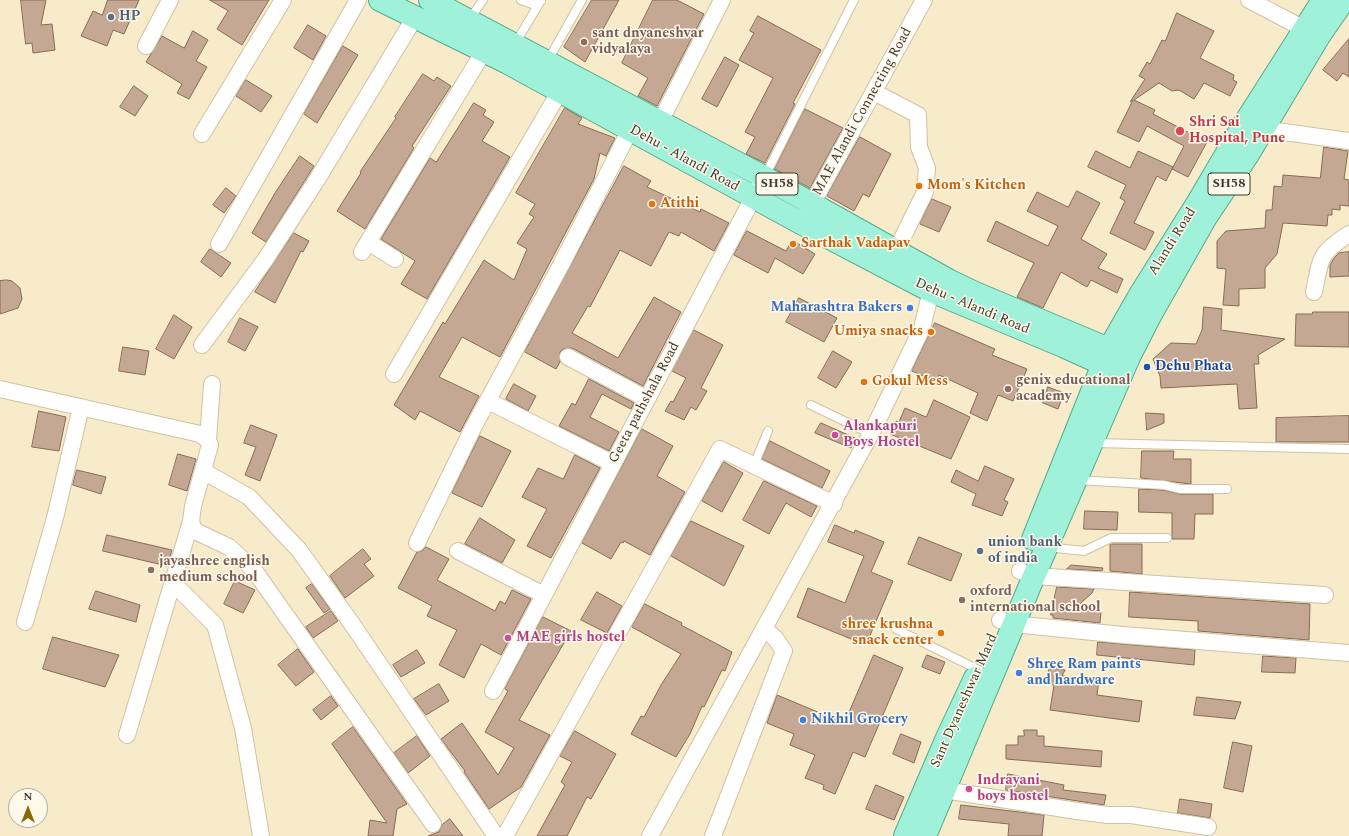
<!DOCTYPE html>
<html>
<head>
<meta charset="utf-8">
<style>
  body { margin:0 }
  #map { position:relative; width:1349px; height:836px; overflow:hidden; background:#f8ebca; font-family:Spectral,serif }
  canvas { display:block }
  .north { position:absolute; left:8px; top:788px; width:40px; height:40px; box-sizing:border-box; background:#fef9eb; border:1px solid #b2ad9f; border-radius:50%; rotate:0deg; font-size:11px; font-weight:700; line-height:16px; text-align:center; color:#403b2e }
  .north::after { content:''; display:block; margin:auto; width:14px; height:18px; background:#866904; clip-path:polygon(50% 0,100% 100%,50% 72%,0 100%) }
</style>
</head>
<body>
<div id="map">
<canvas width="1349" height="836"></canvas>
<div class="north">N</div>
</div>
<script>
const ctx = document.querySelector('canvas').getContext('2d');
ctx.lineJoin = 'round';
function fillPath(path, color) {
  ctx.fillStyle = color;
  ctx.fill(path, 'evenodd');
}
function trace(path, color, width, dash) {
  ctx.strokeStyle = color;
  ctx.lineWidth = width;
  ctx.lineCap = dash ? 'butt' : 'round';
  ctx.setLineDash(dash || []);
  ctx.stroke(path);
}
function write(font, color, halo, rows, align = 'center') {
  ctx.font = font + ' Spectral,serif';
  ctx.lineWidth = 3;
  ctx.setLineDash([]);
  ctx.textBaseline = 'middle';
  ctx.strokeStyle = halo;
  ctx.fillStyle = color;
  for (const [text, x, y, turn = 0] of rows) {
    ctx.save();
    ctx.translate(x, y);
    ctx.rotate((+turn || 0) * Math.PI / 180);
    ctx.textAlign = isNaN(turn) ? turn : align;
    if (halo) ctx.strokeText(text, 0, 0);
    ctx.fillText(text, 0, 0);
    ctx.restore();
  }
}
const building = new Path2D(`
  M21 0H46L41 25 52 24 55 50 33 53 32 43 26 44Z
  M108 0H139L124 34 113 30 107 46 81 36 93 11 102 15Z
  M210 0H269L242 45 217 29 228 11Z
  M592 0H619L585 62 564 47Z
  M653 0H677L704 14 657 106 638 96 648 78 622 63Z
  M1177 13 1214 31 1200 58 1234 75 1233 80 1237 82 1230 96 1204 83 1194 99 1179 90 1172 91 1159 83 1134 100 1155 110 1153 114 1207 142 1188 177 1172 169 1184 146 1147 126 1139 142 1117 132 1133 100 1130 102 1145 79 1139 76 1147 62 1150 64 1162 40 1165 41Z
  M758 16 821 50 793 103 795 104 765 163 746 154 755 137 745 132 773 78 739 60 754 33 750 31Z
  M308 25 326 36 313 60 294 48Z
  M193 31 208 40 196 61 207 67 189 99 177 93 182 84 146 62 162 36 184 48Z
  M1349 39V77L1343 73 1337 81 1323 70Z
  M343 46 358 55 317 123 304 114Z
  M725 57 739 65 717 107 702 99Z
  M423 74 434 81 437 77 451 86 412 146 414 148 365 229 337 211 361 173 360 172 396 118 395 117Z
  M246 80 272 96 261 112 236 96Z
  M134 86 148 96 135 116 120 107Z
  M474 103 486 110 483 115 494 122 482 141 510 157 427 299 401 284 415 261 381 239 430 158 436 162Z
  M565 108 582 118 578 124 615 138 606 156 600 153 594 179 500 357 462 337 439 377 479 396 460 432 420 411 415 420 394 405 443 322 445 324 484 260 514 280 527 249 517 243 534 217 529 214 535 204 516 193Z
  M805 109 843 128 810 188 775 169Z
  M860 137 891 154 869 197 863 194 854 211 827 196Z
  M1324 147 1348 151 1344 179 1349 180V206L1340 205V210L1332 209V215H1328L1327 226 1283 223 1277 254 1265 268V288L1239 289V306L1223 305 1226 269 1217 268V241L1226 231 1265 228 1266 210H1272L1274 186 1282 187 1283 175 1320 178Z
  M1096 151 1130 168 1138 151 1173 167 1166 181 1157 176 1134 223 1154 232 1145 250 1110 233 1125 201 1120 198 1126 185 1088 167Z
  M300 156 314 166 266 242 252 233 275 193Z
  M624 166 651 181 647 187 700 212 701 209 729 223 714 251 681 232 679 236 669 232 651 266 620 250 590 307 588 306 572 333 618 358 654 297 681 312 643 386 572 348 563 349 560 352V362L556 369 525 352Z
  M226 188 236 196 224 213 213 205Z
  M1077 191 1100 203 1081 239 1107 254 1098 268 1123 279 1117 293 1091 280 1087 287 1061 272 1043 308 1017 297 1034 263 987 241 996 221 1048 246 1058 226 1027 211 1037 192 1068 207Z
  M932 199 951 207 939 232 920 224Z
  M747 231 786 251 792 240 815 254 803 274 775 258 768 273 734 255Z
  M294 233 309 241 303 252 301 251 275 303 255 292Z
  M210 249 231 263 221 277 201 262Z
  M1349 252V276L1330 277V265L1334 258 1339 253Z
  M7 280 12 281 20 288 22 299 18 308 0 314V281Z
  M799 298 837 318 824 342 786 322Z
  M1204 307 1222 309 1221 330 1285 339 1258 355 1259 364H1254L1257 408 1239 409 1237 384 1161 388 1160 376 1153 359 1171 343 1196 344 1202 330Z
  M1313 312H1349V347L1295 346 1296 314H1312Z
  M174 315 192 327 174 359 156 349Z
  M240 318 258 327 245 351 228 342Z
  M935 323 995 349 992 355 1027 369 1013 401 998 395 987 421 970 413 978 393 939 375 936 382 912 371Z
  M694 330 723 345 701 388 707 391 696 410 691 407 684 420 665 411 671 401 673 402 686 378 672 371Z
  M123 347 149 351 145 375 119 371Z
  M833 351 852 362 836 388 818 378Z
  M589 379 634 403 631 409 602 394 590 417 619 432 609 451 559 426 572 403 575 405Z
  M514 384 536 396 528 411 506 399Z
  M1048 387 1064 393 1058 409 1043 403Z
  M934 400 970 417 951 459 890 434 896 421 899 422 905 408 926 417Z
  M39 411 66 417 59 451 32 447Z
  M1146 413 1164 414V423L1147 430Z
  M1349 416V442H1276V418Z
  M821 423 855 438 851 448 815 433Z
  M251 425 277 435 260 481 245 475 256 447 244 443Z
  M642 429 673 446 657 476 685 492 650 555 624 541 623 543 621 542 611 559 582 543Z
  M480 436 511 451 482 507 452 493Z
  M770 441 830 471 822 488 762 459Z
  M1142 451H1174L1173 459H1191V484L1141 478Z
  M178 454 196 459 187 491 169 485Z
  M575 455 600 468 551 558 527 546 547 509 522 497 538 468 563 479Z
  M724 462 743 473 722 512 702 501Z
  M985 466 1014 479 1004 500 1008 502 1002 516 972 505 976 494 951 482 956 470 978 481Z
  M77 470 106 477 101 494 73 485Z
  M764 481 817 506 811 517 786 503 769 534 743 520Z
  M1139 489 1163 490 1180 494H1213V514H1195L1194 539H1172V513L1139 512Z
  M1085 511 1118 512 1117 530 1084 529Z
  M480 518 515 540 502 563 465 544Z
  M691 521 744 546 724 586 671 556Z
  M835 525 854 533 855 530 884 542 871 572 893 581 866 645 797 617 808 588 845 603 864 556 828 542Z
  M107 535 172 550 167 566 103 551Z
  M919 537 962 554 951 581 908 564Z
  M1112 544H1142V574L1110 571V545Z
  M426 547 449 559 437 580 495 611 500 601 505 604 512 590 531 599 501 655 481 644 464 678 439 665 457 630 427 616 432 606 398 588 417 552 422 551Z
  M363 549 371 559 364 564 374 576 345 598 330 576Z
  M1071 565 1103 568 1102 571 1067 569Z
  M235 581 255 590 243 613 224 604Z
  M312 584 330 609 324 613 306 588Z
  M1057 587 1094 589 1092 593 1074 609 1101 612 1100 623 1053 618V615H1051Z
  M96 591 140 605 136 622 89 609Z
  M597 592 622 606 607 633 581 620Z
  M1130 592 1310 604 1309 640 1198 631V621L1129 617Z
  M645 604 682 623 681 625 732 652 725 671 722 670 704 707 702 706 690 734 676 757 631 734 641 716 644 717 661 685 681 654 632 627Z
  M331 611 338 621 313 638 306 627Z
  M543 617 571 631 519 720 550 735 521 787 489 809 464 772 465 771 441 739 462 723 498 775 514 748 485 732 508 691 505 689Z
  M53 637 119 655 105 687 43 669Z
  M1098 642 1195 650 1194 665 1097 655Z
  M298 649 314 672 296 686 278 665Z
  M417 650 425 663 401 677 393 665Z
  M874 655 903 668 865 757 853 752 835 794 823 789 824 785 805 778 815 755 790 745 794 734 767 723 777 695 844 723Z
  M927 655 945 662 940 674 922 667Z
  M1263 656 1296 658 1295 673 1262 672Z
  M1049 668 1065 670 1062 676 1099 680 1097 695 1142 701 1139 722 1050 710 1054 685 1048 684Z
  M439 684 449 701 426 715 414 699Z
  M331 696 338 706 321 720 313 710Z
  M1197 697 1241 702 1235 719 1194 715Z
  M353 727 407 804 397 809 393 836H368L370 820 387 823 332 744Z
  M1024 730H1037V736H1044V746L1102 751 1101 767 1006 759V745H1018V736H1024Z
  M575 731 616 754 591 799 587 797 567 836H537L565 785 561 782 572 762 560 756Z
  M901 734 921 742 914 763 893 754Z
  M417 736 430 756 408 773 394 753Z
  M1233 742 1252 746 1243 792 1224 788Z
  M1008 774 1064 785 1063 790 1106 795 1104 805 1006 790Z
  M876 785 904 797 894 820 866 809Z
  M1180 799 1212 804 1210 818 1178 813Z
  M961 805 1044 815 1042 836H1008L1009 824 959 819Z
  M450 819 463 836H428L439 832 442 825Z`);
const lane = new Path2D(`
  M521 0 535 5 541 1
  M469 20 483 0
  M515 44 540 2
  M547 62 582 0
  M765 176 854 0
  M811 405 871 434
  M1094 443 1349 449
  M754 465 768 431
  M1077 480 1164 485 1180 489H1227
  M1047 547 1084 551 1111 538H1167
  M896 629 979 670`);
const street = new Path2D(`
  M1249 0 1314 34
  M146 46 170 0
  M874 92 918 115 919 147 927 168 925 192 896 251
  M660 122 722 0
  M1263 129 1349 141
  M202 134 283 0
  M807 213 924 0
  M368 242 395 259
  M219 244 358 0
  M362 252 484 51
  M1314 292C1321 258 1318 254 1349 234
  M202 345 265 260 318 178 415 17
  M568 357 647 399
  M394 374 560 91 567 83
  M0 389 200 434 208 440 210 445 193 506 191 521 193 528 197 532 229 547 254 570 433 824
  M488 401 612 463
  M208 440 212 384
  M203 471 249 497 299 550 352 624 496 836
  M417 543 474 426 561 265 630 130
  M458 551 544 595 764 177
  M1020 571 1034 576 1325 595
  M173 583 215 625 243 728 261 836
  M1000 620 1013 624 1123 635 1349 653
  M25 622 55 518 81 407
  M493 691 544 595
  M127 735 191 521
  M935 787 944 790 1077 811 1108 815H1131L1208 827
  M505 836 720 449 834 504
  M650 836 874 428 922 328 931 291
  M713 836 784 651 775 638 764 629`);
const primary = new Path2D(`
  M380 0 508 63 801 223 931 291 1063 346 1116 370
  M430 0 764 177 950 281 975 293 1123 355
  M1033 539 1109 349 1141 293 1198 202 1241 129 1323 0
  M905 836 946 740 975 678
  M925 836 1034 576 1129 357 1151 314 1206 217 1247 156 1319 36 1344 0`);
const markers = [
  [111,17,4,"#5c6f8a"],
  [584,42,4,"#8d6e63"],
  [1180,131,5,"#e0444e"],
  [919,186,4,"#e8710a"],
  [652,204,4,"#e8710a"],
  [793,244,4,"#e8710a"],
  [910,308,4,"#3f7fe0"],
  [931,332,4,"#e8710a"],
  [1147,367,4,"#1a4fb4"],
  [864,382,4,"#e8710a"],
  [1008,389,4,"#8d6e63"],
  [835,435,4,"#d1479c"],
  [980,551,4,"#5c6f8a"],
  [151,570,4,"#8d6e63"],
  [962,600,4,"#8d6e63"],
  [941,633,4,"#e8710a"],
  [508,638,4,"#d1479c"],
  [1019,673,4,"#3f7fe0"],
  [803,720,4,"#3f7fe0"],
  [969,789,4,"#d1479c"]
];
const shields = [
  [777,184,42],
  [1229,184,42]
];
const shieldNames = [
  ["SH58",777,184],
  ["SH58",1229,184]
];
const serviceNames = [
  ["HP",119,17],
  ["union bank",988,543],
  ["of india",988,559]
];
const educationNames = [
  ["sant dnyaneshvar",592,34],
  ["vidyalaya",592,50],
  ["genix educational",1016,381],
  ["academy",1016,397],
  ["jayashree english",159,562],
  ["medium school",159,578],
  ["oxford",970,592],
  ["international school",970,608]
];
const streetNames = [
  ["MAE Alandi Connecting Road",863,112,-61],
  ["Dehu - Alandi Road",684,159,29],
  ["Alandi Road",1173,242,-58],
  ["Dehu - Alandi Road",972,307,23],
  ["Geeta pathshala Road",645,403,-62],
  ["Sant Dyaneshwar Mard",965,701,-66]
];
const healthNames = [
  ["Shri Sai",1189,123],
  ["Hospital, Pune",1189,139]
];
const foodNames = [
  ["Mom's Kitchen",927,186],
  ["Atithi",660,204],
  ["Sarthak Vadapav",801,244],
  ["Umiya snacks",923,332,"right"],
  ["Gokul Mess",872,382],
  ["shree krushna",933,625,"right"],
  ["snack center",933,641,"right"]
];
const shopNames = [
  ["Maharashtra Bakers",902,308,"right"],
  ["Shree Ram paints",1027,665],
  ["and hardware",1027,681],
  ["Nikhil Grocery",811,720]
];
const transitNames = [
  ["Dehu Phata",1155,367]
];
const hotelNames = [
  ["Alankapuri",843,427],
  ["Boys Hostel",843,443],
  ["MAE girls hostel",516,638],
  ["Indrayani",977,781],
  ["boys hostel",977,797]
];
fillPath(building, '#c5a893');
trace(building, '#866b57', 1);
trace(lane, '#cfc2a3', 10);
trace(street, '#cfc2a3', 18);
trace(primary, '#54ab8d', 24);
trace(lane, '#fff', 8);
trace(street, '#fff', 16);
trace(primary, '#9ff1d9', 22);
for (const [x, y, r, color] of markers) {
  const dot = new Path2D();
  dot.arc(x, y, r, 0, 2 * Math.PI);
  ctx.fillStyle = color;
  ctx.fill(dot);
  trace(dot, '#fef9eb', 1.5);
}
for (const [x, y, w] of shields) {
  const box = new Path2D();
  box.roundRect(x - w / 2, y - 11, w, 22, 3);
  ctx.fillStyle = '#fef9eb';
  ctx.fill(box);
  trace(box, '#403b2e', 1);
}
write('bold 13px', '#403b2e', null, shieldNames);
write('bold 14px', '#4e5e75', '#fef9eb', serviceNames, 'left');
write('bold 14px', '#785e54', '#fef9eb', educationNames, 'left');
write('14px', '#403b2e', '#fef9eb', streetNames);
write('bold 14px', '#be3a42', '#fef9eb', healthNames, 'left');
write('bold 14px', '#c56008', '#fef9eb', foodNames, 'left');
write('bold 14px', '#366cbe', '#fef9eb', shopNames, 'left');
write('bold 14px', '#164399', '#fef9eb', transitNames, 'left');
write('bold 14px', '#b23c85', '#fef9eb', hotelNames, 'left');
</script>
</body>
</html>
